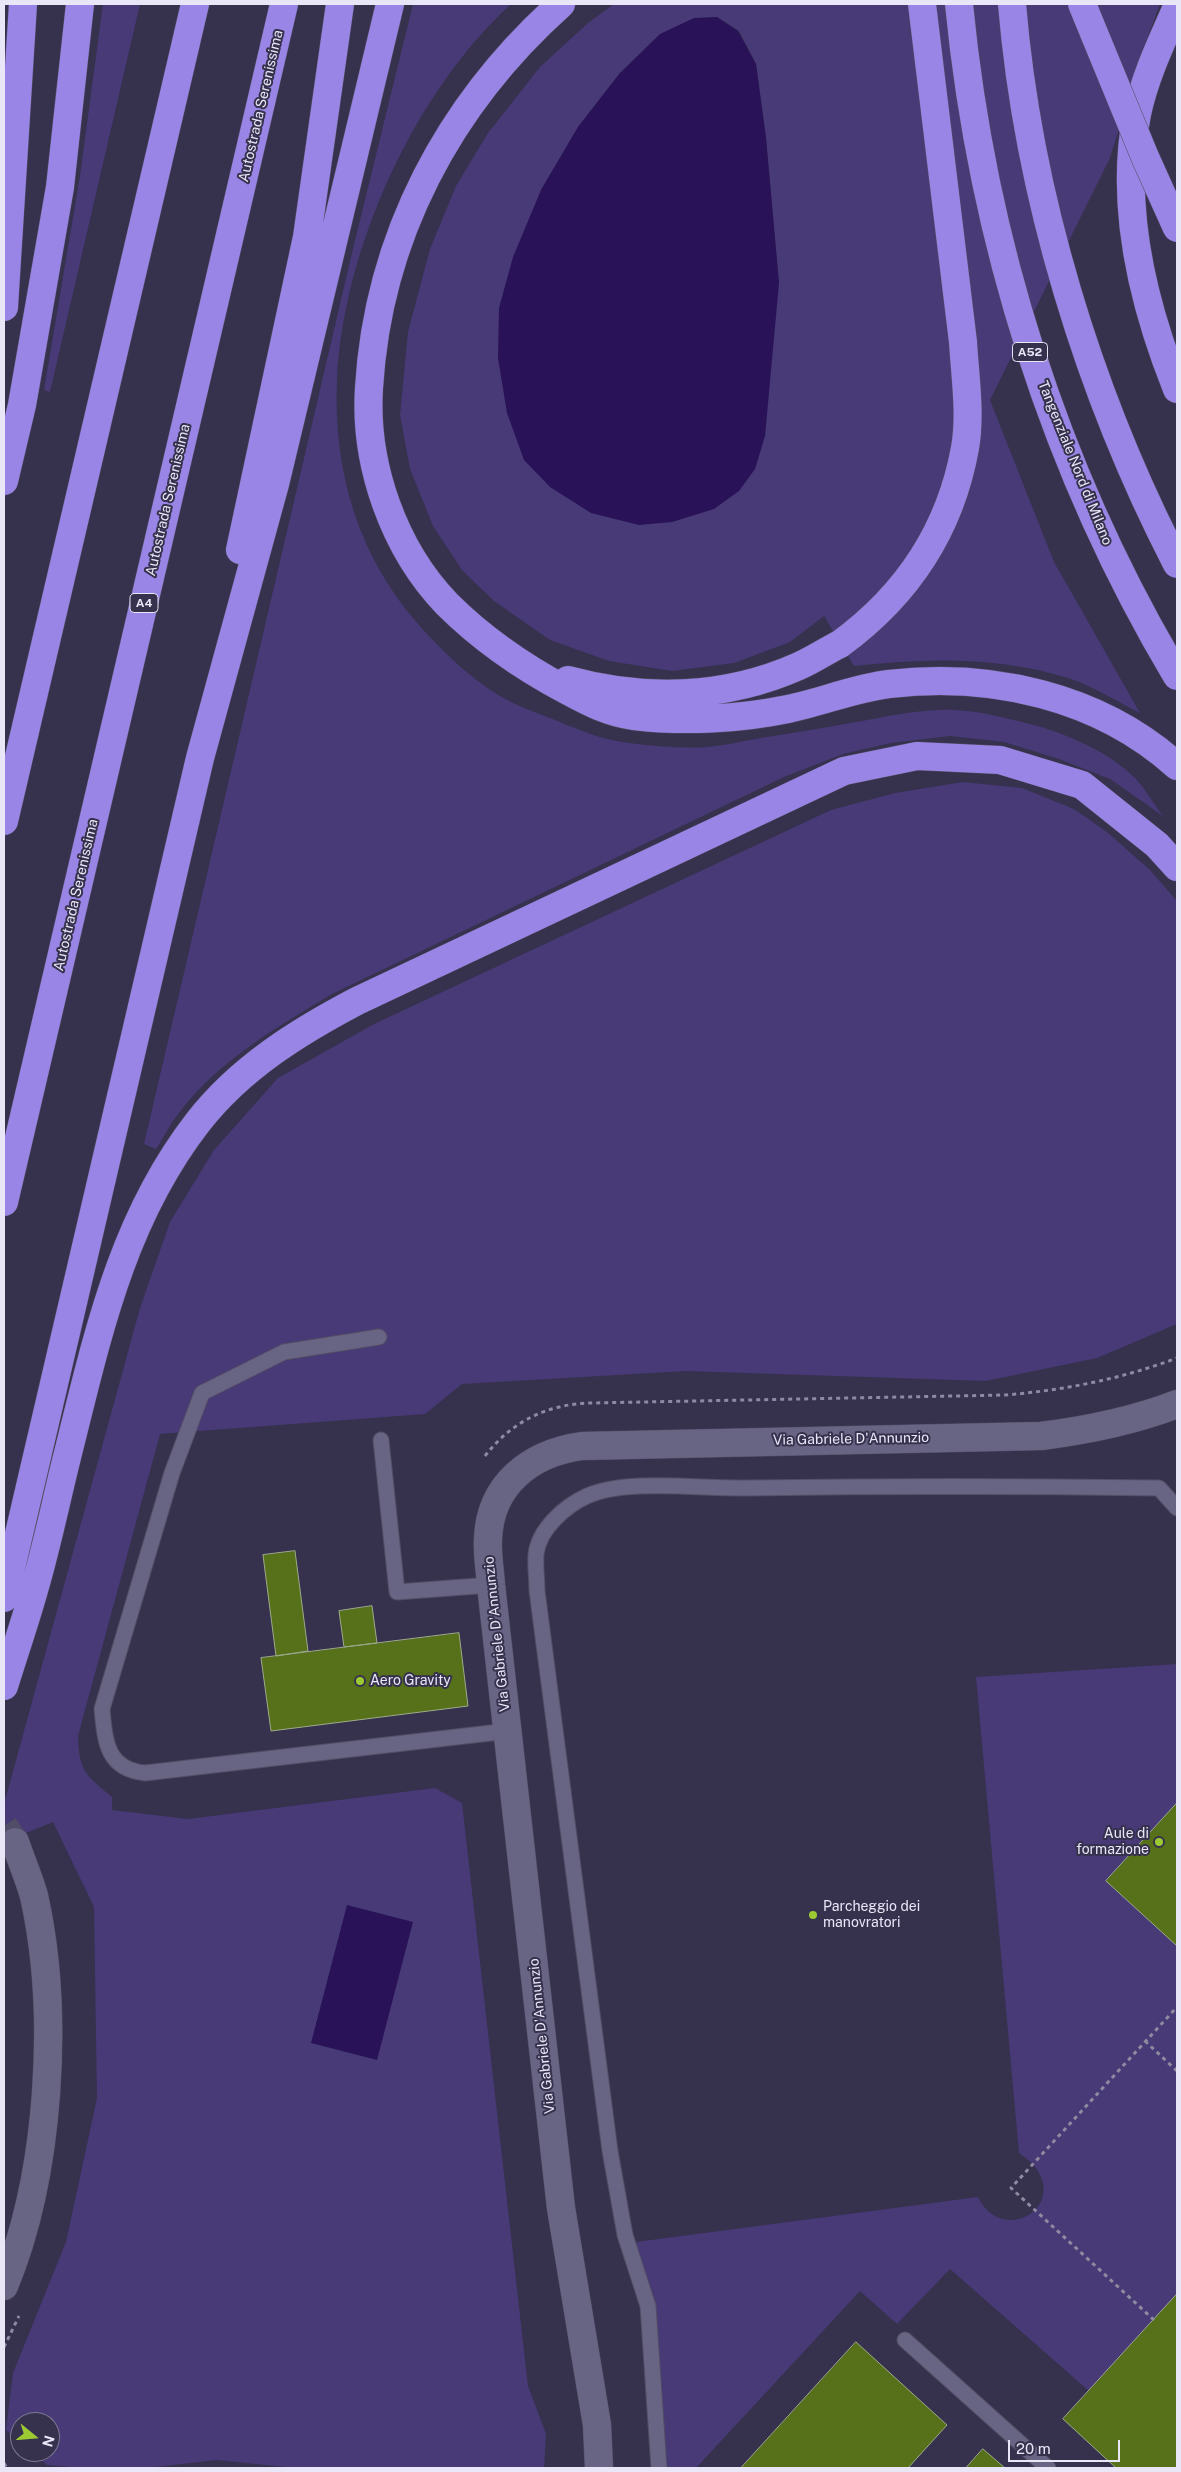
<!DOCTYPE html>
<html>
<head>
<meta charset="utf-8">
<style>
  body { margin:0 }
  #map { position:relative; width:1181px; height:2472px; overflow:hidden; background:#36314d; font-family:"Public Sans",sans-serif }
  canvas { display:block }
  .frame { position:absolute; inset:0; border:5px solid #e9e6f8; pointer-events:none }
  .north { position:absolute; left:10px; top:2412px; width:50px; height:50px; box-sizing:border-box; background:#36314d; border:1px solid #7e7991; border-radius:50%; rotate:107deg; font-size:14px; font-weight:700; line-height:20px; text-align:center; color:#e9e6f8 }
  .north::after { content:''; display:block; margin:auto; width:18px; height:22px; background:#9cca32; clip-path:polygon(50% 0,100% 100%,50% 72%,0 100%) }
  .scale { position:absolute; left:1008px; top:2440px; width:112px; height:22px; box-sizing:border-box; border:2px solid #e9e6f8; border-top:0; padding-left:6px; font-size:15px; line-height:18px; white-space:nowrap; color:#e9e6f8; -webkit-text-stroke:4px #36314d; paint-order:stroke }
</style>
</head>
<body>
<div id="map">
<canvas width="1181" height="2472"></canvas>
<div class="frame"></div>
<div class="north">N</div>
<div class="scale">20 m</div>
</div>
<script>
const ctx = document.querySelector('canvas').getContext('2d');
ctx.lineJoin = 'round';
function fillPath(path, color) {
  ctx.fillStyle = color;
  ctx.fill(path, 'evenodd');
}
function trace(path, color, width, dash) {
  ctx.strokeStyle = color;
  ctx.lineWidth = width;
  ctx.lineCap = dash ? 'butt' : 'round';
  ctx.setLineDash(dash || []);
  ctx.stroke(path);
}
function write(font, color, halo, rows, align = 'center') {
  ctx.font = font + ' "Public Sans",sans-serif';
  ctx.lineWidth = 4;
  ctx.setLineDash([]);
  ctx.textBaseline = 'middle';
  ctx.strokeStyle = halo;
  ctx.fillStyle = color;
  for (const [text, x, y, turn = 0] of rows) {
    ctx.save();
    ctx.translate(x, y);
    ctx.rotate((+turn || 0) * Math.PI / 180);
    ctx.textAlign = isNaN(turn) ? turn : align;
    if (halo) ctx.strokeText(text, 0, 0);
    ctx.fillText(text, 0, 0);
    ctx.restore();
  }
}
const green = new Path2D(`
  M103 4H140L50 392 44 390 80 176Z
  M413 4H511C414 93 343 249 337 380 333 471 358 556 419 625 445 654 476 684 511 702 529 711 549 717 567 725 579 729 591 735 603 738 630 745 680 749 708 747 726 745 743 741 761 738 798 732 835 726 873 719 899 714 928 709 955 710 980 711 1006 718 1030 724 1065 733 1110 752 1136 779 1146 790 1154 804 1163 816L1110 779 1059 759 1004 742 950 736 891 743 843 754 784 777 332 994C277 1027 218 1061 179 1113 170 1124 164 1137 156 1149L144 1144 351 257Z
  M614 4H1160L1143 50 1110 158 990 400 1054 562 1140 713C1118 702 1094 687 1071 679 999 656 929 658 854 666L824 616 790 642 734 663 672 671 609 661 550 640 494 601 462 570 433 526 410 469 400 415 408 332 430 249 456 186 488 133 540 67 588 23ZM717 17 739 31 756 64 766 138 779 284 541 190 578 127 620 73Z
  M963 782 1022 788 1074 809 1107 832 1150 870 1177 901V1324L1097 1358 986 1381 686 1371 462 1384 425 1414 160 1434 78 1736C79 1772 86 1775 112 1797V1810L188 1819 435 1788 462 1803 528 2386 546 2434 544 2468H295L217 2460 147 2468H83L47 2465 32 2452H50V2422H20V2442L6 2430 13 2373 66 2242 97 2098 94 1907 53 1822 4 1842V1804L140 1308 170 1222 214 1150 278 1078 374 1024 831 810 895 793Z
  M1177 1664V2468H1116L1063 2419 1089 2391 950 2269 897 2324 860 2291 696 2468H664L636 2242 978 2197C1000 2243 1059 2212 1040 2175 1036 2165 1027 2159 1019 2153L976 1677Z`);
const water = new Path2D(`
  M717 17 738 31 756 64 766 138 779 283 765 436 755 469 739 491 714 509 672 522 639 525 591 513 550 487 524 460 507 413 498 358 499 308 513 257 541 190 578 127 620 73 660 34 694 18Z
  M347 1905 413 1922 377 2060 311 2043Z`);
const building = new Path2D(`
  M295 1551 308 1651 276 1656 263 1555Z
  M372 1606 377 1643 344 1647 339 1611Z
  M459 1633 468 1706 271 1731 261 1658Z
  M1177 1803V1946L1106 1881Z
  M1177 2294V2468H1116L1063 2419Z
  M856 2342 947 2425 908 2468H741Z
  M983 2449 1005 2468H966Z`);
const streetTunnel = new Path2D(`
  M4 1826 15 1842`);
const path = new Path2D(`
  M485 1456C512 1421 548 1404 591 1403L1006 1395C1065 1390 1121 1379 1177 1358
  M1145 2041 1177 2071
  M1154 2320 1011 2188 1177 2007
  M4 2347 19 2316
  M4 2463 7 2468`);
const lane = new Path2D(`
  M379 1337 284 1352 202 1393 172 1473 102 1709C105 1740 106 1769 145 1773L508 1731
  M381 1440 397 1592 491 1585
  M905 2340 1048 2468
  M659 2468 648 2306 625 2235 610 2151 537 1591C537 1579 535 1566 536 1554 539 1529 565 1506 587 1496 626 1478 702 1489 747 1488 884 1486 1021 1486 1159 1488L1177 1508`);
const street = new Path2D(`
  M4 2286C50 2175 60 2013 34 1896 29 1878 21 1860 15 1842
  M599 2468 597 2425 561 2208 491 1585C490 1570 487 1554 488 1539 490 1484 531 1453 582 1446L1041 1436C1088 1430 1133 1421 1177 1404`);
const highway = new Path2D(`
  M561 4C449 104 378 237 369 388 364 465 394 549 447 604 483 640 521 666 566 690 588 702 609 713 634 716 684 722 740 719 788 709 822 702 855 688 889 684 991 672 1099 696 1177 766
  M1177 7C1162 41 1145 76 1137 114 1119 205 1143 304 1177 389
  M4 307 23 4
  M4 481 22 405 60 187 80 4
  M240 550 307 237 340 4
  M568 680C645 701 725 699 799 666 813 660 826 651 840 644
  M4 821 195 4
  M4 1202 284 4
  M4 1598 200 758 275 484 390 4
  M4 1686C14 1654 25 1622 34 1590 47 1546 56 1501 67 1457 97 1338 121 1221 198 1122 240 1068 298 1032 357 1001L844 771 917 756 1000 760 1082 785 1157 845 1177 867`);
const highwayBridge = new Path2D(`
  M959 4C982 240 1055 472 1177 676
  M1012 4C1028 195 1089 394 1177 564
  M1082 4 1145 157 1177 228
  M840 644C907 595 950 531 965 448 971 414 965 376 963 342L922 4`);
const markers = [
  [360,1681,5,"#9cca32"],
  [1159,1842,5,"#9cca32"],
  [813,1915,5,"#9cca32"]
];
const shields = [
  [1030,352,35],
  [144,603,28]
];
const shieldNames = [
  ["A52",1030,352],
  ["A4",144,603]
];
const streetNames = [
  ["Autostrada Serenissima",261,106,-77],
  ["Tangenziale Nord di Milano",1075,463,68],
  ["Autostrada Serenissima",168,500,-77],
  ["Autostrada Serenissima",76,895,-77],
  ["Via Gabriele D'Annunzio",851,1439,-1],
  ["Via Gabriele D'Annunzio",497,1634,-96],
  ["Via Gabriele D'Annunzio",542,2036,-96]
];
const poiNames = [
  ["Aero Gravity",370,1681],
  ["Aule di",1149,1834,"right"],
  ["formazione",1149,1850,"right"],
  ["Parcheggio dei",823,1907],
  ["manovratori",823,1923]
];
fillPath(green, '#473a76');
fillPath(water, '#291257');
fillPath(building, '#56711a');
trace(building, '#9eab8a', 1);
trace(streetTunnel, '#514c67', 28, [28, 14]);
trace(lane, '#534e65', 17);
trace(street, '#534e65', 29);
trace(highway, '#534e65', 29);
trace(path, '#8e8aa1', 3, [4, 4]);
trace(lane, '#686483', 15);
trace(street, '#686483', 28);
trace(highway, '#9985e5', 28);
trace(highwayBridge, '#534e65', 29, []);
trace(highwayBridge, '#9985e5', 28);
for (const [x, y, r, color] of markers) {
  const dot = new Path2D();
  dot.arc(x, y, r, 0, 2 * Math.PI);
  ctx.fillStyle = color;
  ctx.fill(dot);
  trace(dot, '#36314d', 2);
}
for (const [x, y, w] of shields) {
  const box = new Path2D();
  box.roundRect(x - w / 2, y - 9.5, w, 19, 4);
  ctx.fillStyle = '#36314d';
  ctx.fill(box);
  trace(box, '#e9e6f8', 1);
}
write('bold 12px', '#e9e6f8', null, shieldNames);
write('14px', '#e9e6f8', '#36314d', streetNames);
write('14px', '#e9e6f8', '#36314d', poiNames, 'left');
</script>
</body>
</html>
